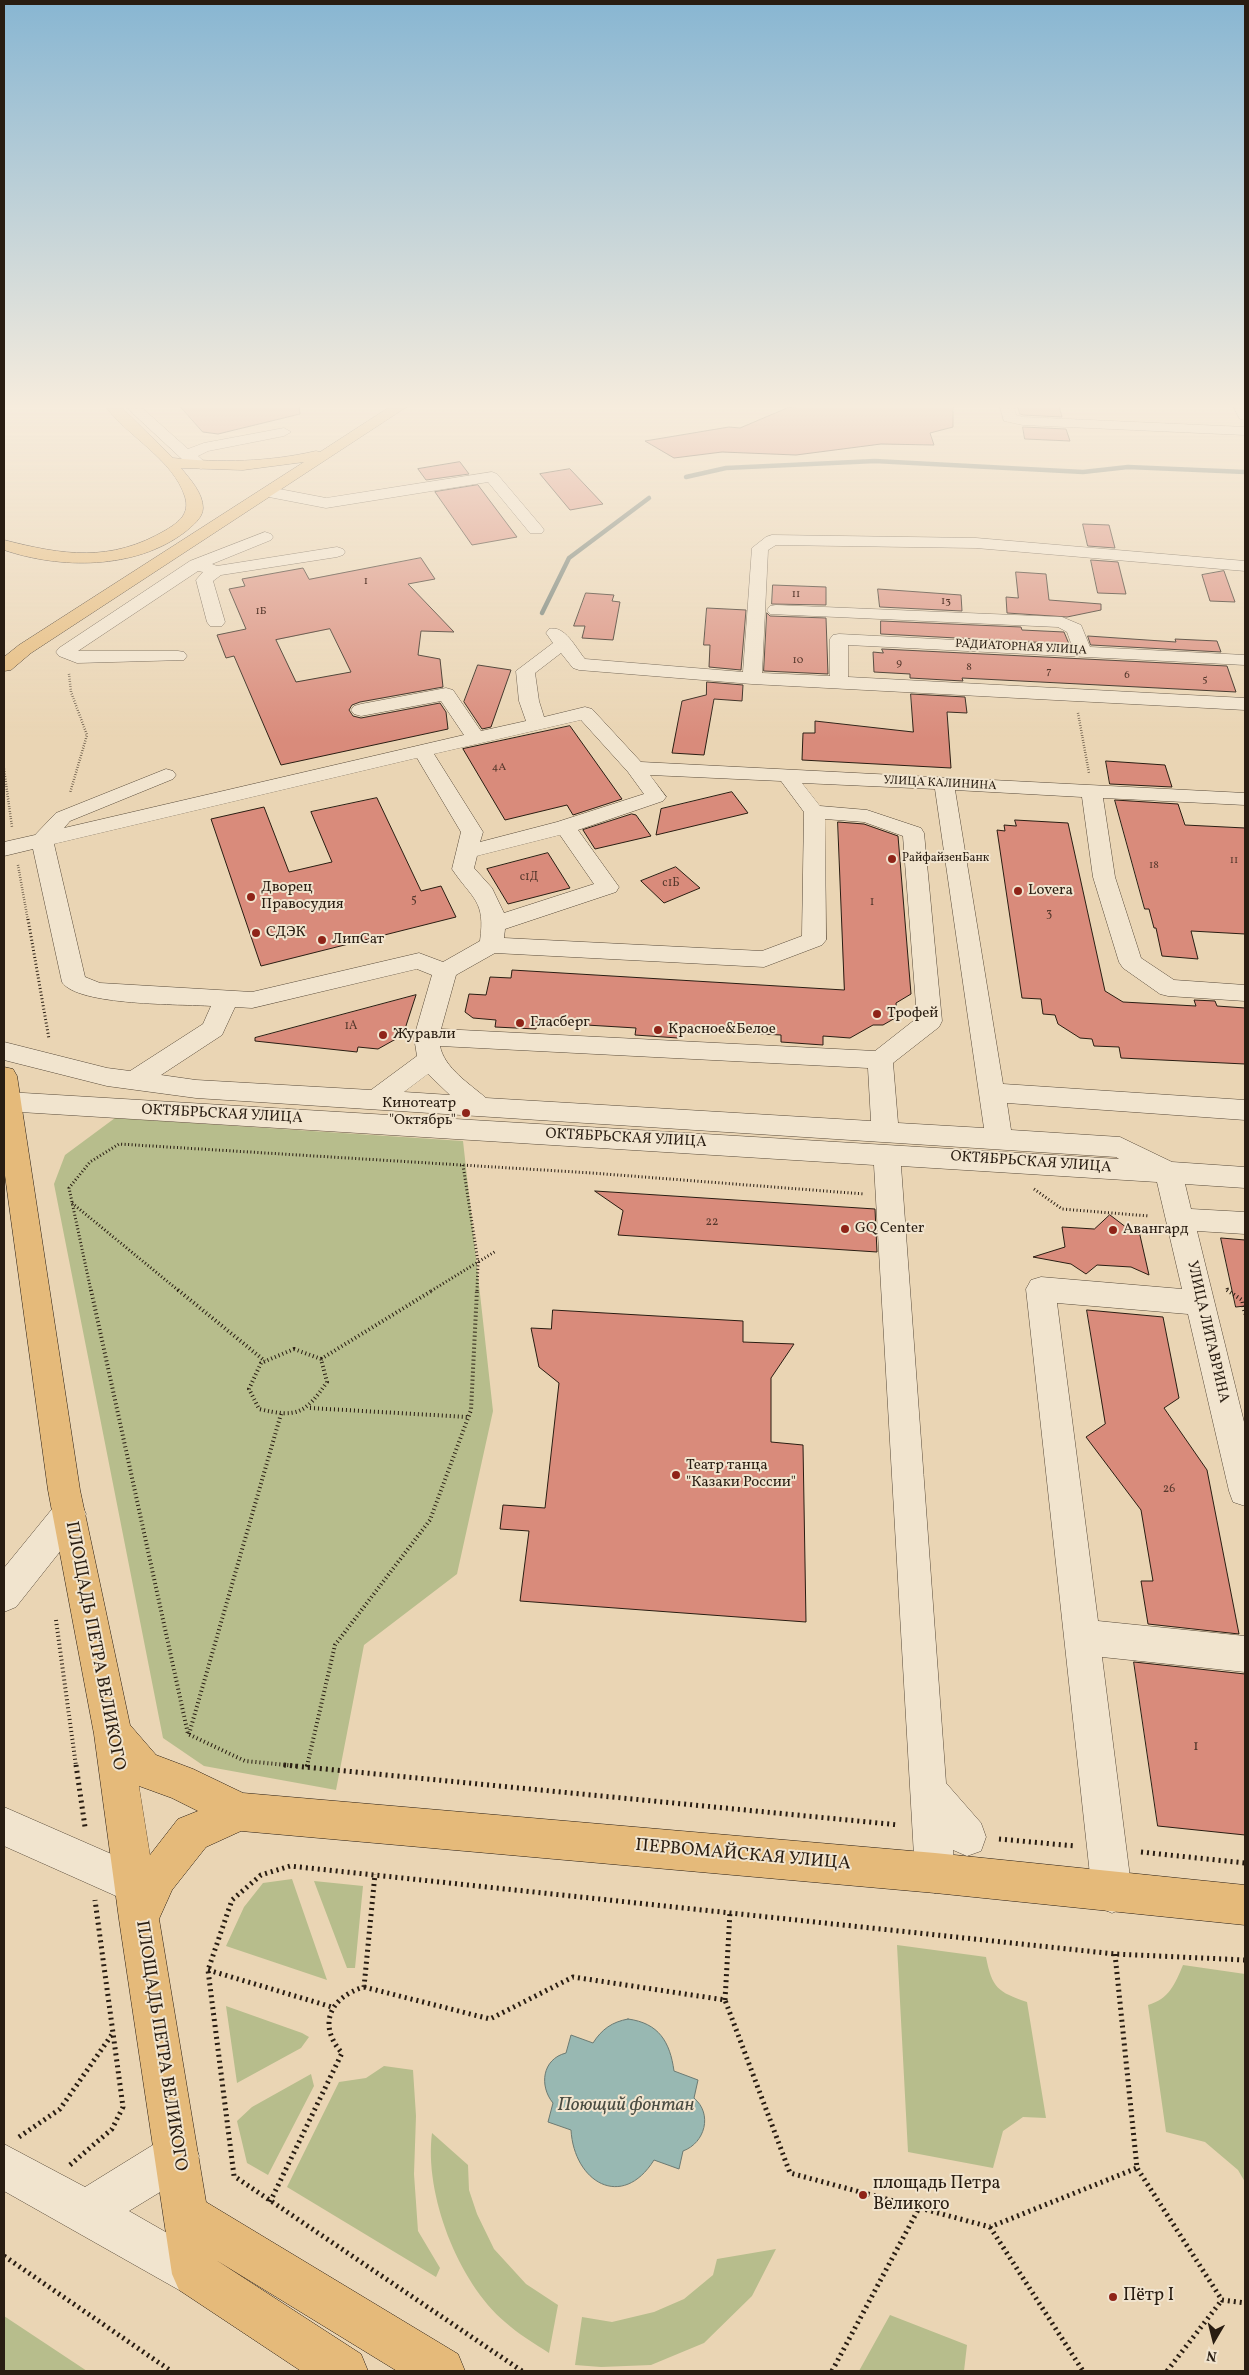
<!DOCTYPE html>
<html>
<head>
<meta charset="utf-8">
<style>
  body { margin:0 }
  #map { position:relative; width:1249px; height:2375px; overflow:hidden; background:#ead5b4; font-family:Vollkorn,serif }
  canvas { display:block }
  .frame { position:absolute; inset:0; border:5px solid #291d12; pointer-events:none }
  .north { position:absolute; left:1189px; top:2315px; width:50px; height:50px; -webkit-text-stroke:4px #f1e4ce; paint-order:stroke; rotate:188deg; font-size:14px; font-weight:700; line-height:20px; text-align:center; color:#291d12 }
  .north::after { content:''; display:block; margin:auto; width:18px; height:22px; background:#291d12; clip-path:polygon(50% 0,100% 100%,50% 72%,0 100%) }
</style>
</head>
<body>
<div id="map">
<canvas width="1249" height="2375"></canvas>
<div class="frame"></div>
<div class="north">N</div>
</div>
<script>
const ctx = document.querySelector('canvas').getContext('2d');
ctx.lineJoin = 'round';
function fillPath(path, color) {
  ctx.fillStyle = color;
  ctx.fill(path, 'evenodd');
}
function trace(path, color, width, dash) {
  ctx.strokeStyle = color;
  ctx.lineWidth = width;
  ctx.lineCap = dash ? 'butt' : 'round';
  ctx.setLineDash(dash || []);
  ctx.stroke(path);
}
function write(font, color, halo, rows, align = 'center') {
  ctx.font = font + ' Vollkorn,serif';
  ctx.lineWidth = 4;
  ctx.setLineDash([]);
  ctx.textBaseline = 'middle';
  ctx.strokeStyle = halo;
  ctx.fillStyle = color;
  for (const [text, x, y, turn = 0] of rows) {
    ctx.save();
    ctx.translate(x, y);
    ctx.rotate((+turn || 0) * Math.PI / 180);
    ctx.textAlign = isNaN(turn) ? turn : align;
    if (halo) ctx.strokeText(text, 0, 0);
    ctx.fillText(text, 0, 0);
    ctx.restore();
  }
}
const green = new Path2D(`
  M115 1118 463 1141 493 1411 457 1574 364 1645 336 1790 204 1766 163 1738 54 1184 65 1155Z
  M292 1879 327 1980 226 1946 244 1907 263 1883Z
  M314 1881 363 1886 355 1968H347Z
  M897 1945 986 1957C992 1988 998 1992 1027 2002L1046 2118 1023 2117 1003 2131 993 2168 908 2152Z
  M1183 1965 1245 1974V2182L1238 2170 1205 2142 1166 2132 1148 2005C1169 1999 1175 1984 1183 1965Z
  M226 2006 302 2033 309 2037 301 2048 237 2083Z
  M384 2066 413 2070 416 2116 414 2174 418 2231 440 2268 436 2277 287 2187 339 2082 366 2078Z
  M311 2074 314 2086 268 2175 247 2163 237 2121 252 2107Z
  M432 2133 468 2165 469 2190 477 2214 494 2249 526 2284 558 2305 549 2353C534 2343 518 2334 505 2322 458 2282 424 2194 432 2133Z
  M776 2249 752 2296 704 2343 651 2365 601 2367 575 2365 582 2317 612 2322 654 2312 684 2299 713 2275 717 2259Z
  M890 2315 967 2345 964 2371H859Z
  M4 2316 87 2371H4Z`);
const water = new Path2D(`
  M628 2019C659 2023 670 2042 674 2071L698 2080 694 2098C713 2114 705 2143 683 2151L679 2169 654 2160C622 2211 574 2182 571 2130L548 2122 553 2103C539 2086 542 2059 566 2053L571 2035 593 2043C602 2029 612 2022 628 2019Z`);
const stream = new Path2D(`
  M686 477 726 468 875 461 1083 472 1128 467 1245 472
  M542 613 569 558 649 498`);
const building = new Path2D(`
  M180 406H299L300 414 218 434 203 432Z
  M801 406H953V427L930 433 934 445 881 444 796 455 722 452 674 458 645 441 729 427 740 428 787 408Z
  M1018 406H1059L1062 417 1023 415 1020 414Z
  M1023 427 1066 429 1070 441 1025 439Z
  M460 462 469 474 426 480 418 469Z
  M570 469 603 504 570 510 540 474Z
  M478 485 517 537 472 545 435 492Z
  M1083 524 1109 525 1115 548 1088 546Z
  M421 558 435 579 408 584 454 632 421 631 418 655 440 659 443 687 360 702 352 705 349 710 353 716 361 718 440 703 446 712 448 729 281 765 234 656 226 658 217 635 246 629 229 589 245 586 242 579 303 568 309 579ZM330 629 351 672 296 682 276 640Z
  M1091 560 1118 562 1126 594 1098 593Z
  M1224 571 1235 602 1210 601 1202 575Z
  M1016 572 1046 574 1049 600 1101 604V610L1067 617 1007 613 1006 597 1018 598Z
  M773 585 826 587V605L772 604Z
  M878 589 961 595 962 611 880 607Z
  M586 593 614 595 612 601 620 602 613 640 582 638 585 626H574Z
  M707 608 746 610 741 670 709 667 710 645H704Z
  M767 613 770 616 826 618 828 674 764 671Z
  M881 621 1021 627 1022 630 1064 632 1069 644 881 634Z
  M1088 636 1176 642 1175 639 1217 641 1221 652 1091 645Z
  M882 649 1227 666 1236 692 962 678 963 681 910 678V674L874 672 873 652 883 653Z
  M478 665 511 670 491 727 482 729 464 702Z
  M707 682 743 685 742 701 714 699 704 755 672 753 682 701 706 695Z
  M911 694 965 697 967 713 947 712 951 768 802 760 803 733H815V721L913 732Z
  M570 726 622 799 573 815 567 805 505 820 463 749Z
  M1106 761 1165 765 1172 787 1110 784Z
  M732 792 748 813 656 835 661 809Z
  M377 798 421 891 441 886 456 917 261 966 211 819 264 807 289 872 332 862 311 812Z
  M1115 800 1178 804 1185 825 1245 828V934L1191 931 1198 959 1162 956 1156 928H1154L1149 909H1145Z
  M632 814 636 815 651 836 595 849 583 830Z
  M1015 820 1068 823 1105 991 1123 1002 1196 1006 1194 1000 1215 1001 1217 1006 1245 1008V1064L1121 1058 1119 1047 1094 1046 1092 1039 1080 1038 1058 1024 1055 1015 1043 1014 1041 999 1022 998 997 830 1005 831 1004 825 1016 826Z
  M838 822 864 824 898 836 911 994 896 1003 897 1017 883 1025H873L850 1038 823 1036V1045L781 1042V1035L679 1030 678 1038 635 1035 636 1028 537 1022 536 1029 495 1027 496 1020 473 1018 465 1012 469 994 486 995 490 977 511 978 512 970 844 990Z
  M548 853 570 888 508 904 487 869Z
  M676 867 700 888 664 903 641 881Z
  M416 995 403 1035 378 1049 358 1047 357 1052 255 1041V1038Z
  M595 1191 875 1209 877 1252 618 1235 623 1211Z
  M1110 1215 1131 1231H1139L1149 1275 1131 1267 1097 1265 1086 1274 1071 1264 1033 1257 1065 1247 1062 1227 1094 1229Z
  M1221 1238 1245 1240V1306L1236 1307Z
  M553 1310 743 1321V1342L794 1344 771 1378V1442L803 1445 806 1622 520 1601 529 1531 500 1529 503 1505 545 1508 559 1383 539 1367 531 1328 551 1329Z
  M1087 1310 1163 1317 1179 1398 1164 1408 1207 1470 1239 1634 1148 1624 1141 1581H1153L1141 1510 1086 1437 1105 1424Z
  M1134 1662 1245 1674V1835L1158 1826Z`);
const pathFar3 = new Path2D(`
  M69 674 71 692 87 735 70 793
  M1078 713 1089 773
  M4 769 12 827
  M18 865 28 921`);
const pathFar2 = new Path2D(`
  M28 919 49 1039
  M463 1165 478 1262 477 1291
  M1034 1189 1062 1209 1149 1216
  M72 1203 179 1291
  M1227 1288 1228 1291
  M91 1291 69 1188 90 1162 119 1144 592 1173 864 1194
  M431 1291 496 1251`);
const pathFar1 = new Path2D(`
  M91 1290 188 1734 245 1761 297 1766
  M178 1290 265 1361
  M1227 1290 1242 1300 1245 1314
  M294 1349 321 1359 327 1382C305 1414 297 1418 259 1409L249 1389 261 1363Z
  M321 1359 433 1290
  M310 1408 468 1417
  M56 1620 76 1766
  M189 1734 281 1414
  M307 1766 335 1645 430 1520 471 1410 477 1290`);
const path = new Path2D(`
  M76 1765 85 1827
  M284 1765 899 1825
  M307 1767 308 1765
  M999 1839 1075 1846
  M1141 1852 1245 1863
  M1115 1954 1137 2168 1222 2300 1245 2303
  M208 1970 332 2007
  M364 1987 490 2019 573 1977 725 2000 790 2173 990 2227 1137 2168
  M725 2000 730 1912
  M19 2137 60 2109 113 2033
  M70 2165 112 2129 123 2107 95 1900
  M270 2202 342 2053C317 2025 330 1997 364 1987L375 1874
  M990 2227 1083 2371
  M4 2256 171 2371
  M522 2371 234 2176 208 1970 232 1900 261 1875 290 1866 1115 1954 1245 1960
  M832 2371 919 2208
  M1167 2371 1222 2300`);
const minor = new Path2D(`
  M125 406H140L188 449 204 443 284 428 291 432 284 436 208 451 198 456 208 465 201 469 182 459Z
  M1000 406H1014L1016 415 1023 417 1245 427V435L1023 425 1004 421Z
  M1233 406H1245V420L1240 419Z
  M492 472 497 474 542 527 544 530 542 533H530L488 482 326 508 269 497 261 492 269 487 326 498Z
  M265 532 271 534 273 537 271 540 212 564 217 566 337 547 343 549 345 552 343 555 337 557 221 575 213 581 225 622 222 626H210L207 622 196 580 203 572 198 571 78 651H178L184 652 187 656 184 660 77 663 59 656 56 652 59 648 190 561Z
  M772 535 976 538 1245 561V571L976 548 776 545 768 550 762 673 830 676V639L833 635 839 634 1072 646 1067 632 1058 627 770 614 767 610 770 606 776 605 1062 617 1081 625 1090 647 1245 655V665L848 645V677L1245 698V710L752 684 579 670 573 668 561 653 535 673 539 701 544 717 585 707 592 709 641 762 1245 793V805L1103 798 1115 877 1141 958 1174 980 1245 985V1001L1168 996 1160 994 1123 968 1119 962 1093 877 1082 797 955 790 1003 1084 1245 1100V1120L1007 1103 1011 1130 1120 1137 1172 1162 1245 1167V1188L1185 1184 1191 1209 1245 1212V1234L1197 1231 1245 1426V1506L1233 1502 1229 1491 1188 1314 1057 1303 1098 1621 1245 1636V1672L1102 1657 1132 1893 1126 1907 1112 1913 1098 1907 1092 1893 1026 1289 1031 1280 1041 1277 1182 1289 1157 1182 901 1166 946 1783 981 1823 986 1837 981 1851 967 1856 953 1850 955 1873 949 1887 935 1893 921 1887 915 1873 874 1165 4 1111V1093L7 1092 1119 1159 1116 1157 196 1098 107 1086 4 1060V1042L107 1068 130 1071 203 1024 211 1006C182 1004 77 1006 62 982L33 849 4 856V842L35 835 56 813 166 769 173 771 176 775 173 779 70 821 64 828 464 735 441 701 361 716 354 714 351 710 354 706 361 704 446 688 453 690 481 731 526 721 519 701 516 671 553 643 546 633 549 629C565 625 575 647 585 659L743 672 752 548 766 537ZM581 720 628 772 644 794 557 822 480 842 483 832 434 754ZM417 758 461 832 452 869C472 899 486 900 480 941L443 962 419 953 252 992 100 983 85 977 54 844ZM650 775 781 781 804 812 802 936 762 951 504 938 505 929 616 892 619 887 578 830 663 801 666 797ZM802 783 935 789 984 1128 898 1123 893 1063 939 1027 942 1021 924 833 921 828 867 810 820 806ZM825 819 864 822 903 836 917 1018 875 1051 441 1029 456 975 495 953 764 967 822 945 826 940ZM560 835 594 884 504 913 492 888 474 868 477 856ZM417 969 432 975 414 1037 417 1056 371 1090 196 1080 161 1075 222 1035 235 1007 252 1008ZM440 1046 868 1068 871 1121 486 1098C470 1084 444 1068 440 1046ZM428 1074 450 1095 404 1092Z
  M69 1498 81 1503 86 1514 81 1525 16 1607 4 1612V1568L57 1503Z
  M4 1807 148 1870 154 1884 148 1898 134 1904 4 1846Z
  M177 2134 193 2140 199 2156 193 2172 129 2211 211 2258 218 2274 211 2290 195 2297 179 2290 4 2191V2144L85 2187 161 2140Z`);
const major = new Path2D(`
  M105 406H120L173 458C221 463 268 462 316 451L320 452 391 406H408L31 653 11 670 4 671V657L19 645 304 462 243 470 181 468C190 479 203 493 203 508 203 518 192 526 185 532 135 570 60 569 4 550V540C63 555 110 563 166 530 179 522 190 514 185 497 174 460 127 436 105 406Z
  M4 1067 13 1069 17 1076 80 1490 130 1725 156 1755 193 1769 243 1793 935 1853 1245 1885V1925L935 1893 241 1831 206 1847 172 1890 159 1919 206 2202 458 2354 465 2371H397L216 2260 361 2354 368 2371H301L179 2290 172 2274 119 1919 94 1734 48 1490 4 1168ZM139 1786 172 1798 198 1811 178 1819 150 1855Z`);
const markers = [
  [892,859,5,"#8f2418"],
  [1018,891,5,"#8f2418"],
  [251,897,5,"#8f2418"],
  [256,933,5,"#8f2418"],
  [322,940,5,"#8f2418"],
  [877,1014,5,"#8f2418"],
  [520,1023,5,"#8f2418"],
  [658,1030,5,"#8f2418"],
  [383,1035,5,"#8f2418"],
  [466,1113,5,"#8f2418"],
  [845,1229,5,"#8f2418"],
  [1113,1230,5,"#8f2418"],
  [676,1475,5,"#8f2418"],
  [863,2195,5,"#8f2418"],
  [1113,2297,5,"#8f2418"]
];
const farNumbernames = [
  ["1",366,582],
  ["11",796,595],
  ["13",946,602],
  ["1Б",261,612],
  ["10",798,661],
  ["9",899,664],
  ["8",969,668],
  ["7",1049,672],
  ["6",1127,676],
  ["5",1205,680],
  ["4А",499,768],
  ["11",1234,861],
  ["18",1154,866]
];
const farStreetnames = [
  ["РАДИАТОРНАЯ УЛИЦА",1021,648,3],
  ["УЛИЦА КАЛИНИНА",940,784,3]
];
const farPoinames = [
  ["РайфайзенБанк",902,859]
];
const numberNames = [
  ["с1Д",529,878],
  ["с1Б",671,884],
  ["5",414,901],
  ["1",872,903],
  ["3",1049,915],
  ["1А",351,1027],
  ["22",712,1223],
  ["26",1169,1490]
];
const poiNames = [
  ["Дворец",261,888],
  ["Правосудия",261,905],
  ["Lovera",1028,891],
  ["СДЭК",266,933],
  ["ЛипСат",332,940],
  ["Трофей",887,1014],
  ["Гласберг",530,1023],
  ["Красное&Белое",668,1030],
  ["Журавли",393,1035],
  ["Кинотеатр",456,1104,"right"],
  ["\"Октябрь\"",456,1121,"right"],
  ["GQ Center",855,1229],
  ["Авангард",1123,1230],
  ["Театр танца",686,1466],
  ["\"Казаки России\"",686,1483]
];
const streetNames = [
  ["ОКТЯБРЬСКАЯ УЛИЦА",222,1115,3],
  ["ОКТЯБРЬСКАЯ УЛИЦА",626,1139,3],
  ["ОКТЯБРЬСКАЯ УЛИЦА",1031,1163,4],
  ["УЛИЦА ЛИТАВРИНА",1207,1332,77]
];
const nearNumbernames = [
  ["1",1196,1747]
];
const nearStreetnames = [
  ["ПЛОЩАДЬ ПЕТРА ВЕЛИКОГО",94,1646,79],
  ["ПЕРВОМАЙСКАЯ УЛИЦА",743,1856,5],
  ["ПЛОЩАДЬ ПЕТРА ВЕЛИКОГО",160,2046,81]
];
const nearPoinames = [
  ["площадь Петра",873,2185],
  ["Великого",873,2206],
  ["Пётр I",1123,2297]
];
const nearWaternames = [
  ["Поющий фонтан",626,2107]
];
fillPath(green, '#b7bd8c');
fillPath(water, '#98b8b2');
trace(water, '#6c7a72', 1);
trace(stream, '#6c7a72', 4.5);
fillPath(building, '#d98b7b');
trace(building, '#291d12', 1);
trace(minor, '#594b3a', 1);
trace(major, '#291d12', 1);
trace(pathFar3, '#291d12', 2.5, [0.5, 2]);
trace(pathFar2, '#291d12', 3, [1, 2.5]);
trace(pathFar1, '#291d12', 4, [1, 3]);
trace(path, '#291d12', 5, [2, 4]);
fillPath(minor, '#f1e4ce');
fillPath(major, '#e5ba7a');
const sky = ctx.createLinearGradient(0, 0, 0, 739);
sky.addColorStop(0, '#88b6d2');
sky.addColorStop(0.55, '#f6ecdd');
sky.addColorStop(1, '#f6ecdd00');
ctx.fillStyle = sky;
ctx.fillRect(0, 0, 1249, 739);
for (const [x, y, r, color] of markers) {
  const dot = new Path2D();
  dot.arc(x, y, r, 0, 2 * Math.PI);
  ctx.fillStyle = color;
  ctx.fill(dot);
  trace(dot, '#f1e4ce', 2);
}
write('11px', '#55382c', null, farNumbernames);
write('12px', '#291d12', '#f1e4ce', farStreetnames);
write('12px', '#291d12', '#f1e4ce', farPoinames, 'left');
write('12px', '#55382c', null, numberNames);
write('15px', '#291d12', '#f1e4ce', poiNames, 'left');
write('15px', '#291d12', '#f1e4ce', streetNames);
write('15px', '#55382c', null, nearNumbernames);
write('18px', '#291d12', '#f1e4ce', nearStreetnames);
write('18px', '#291d12', '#f1e4ce', nearPoinames, 'left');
write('italic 19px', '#4a4c42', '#f1e4ce', nearWaternames);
</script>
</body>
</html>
